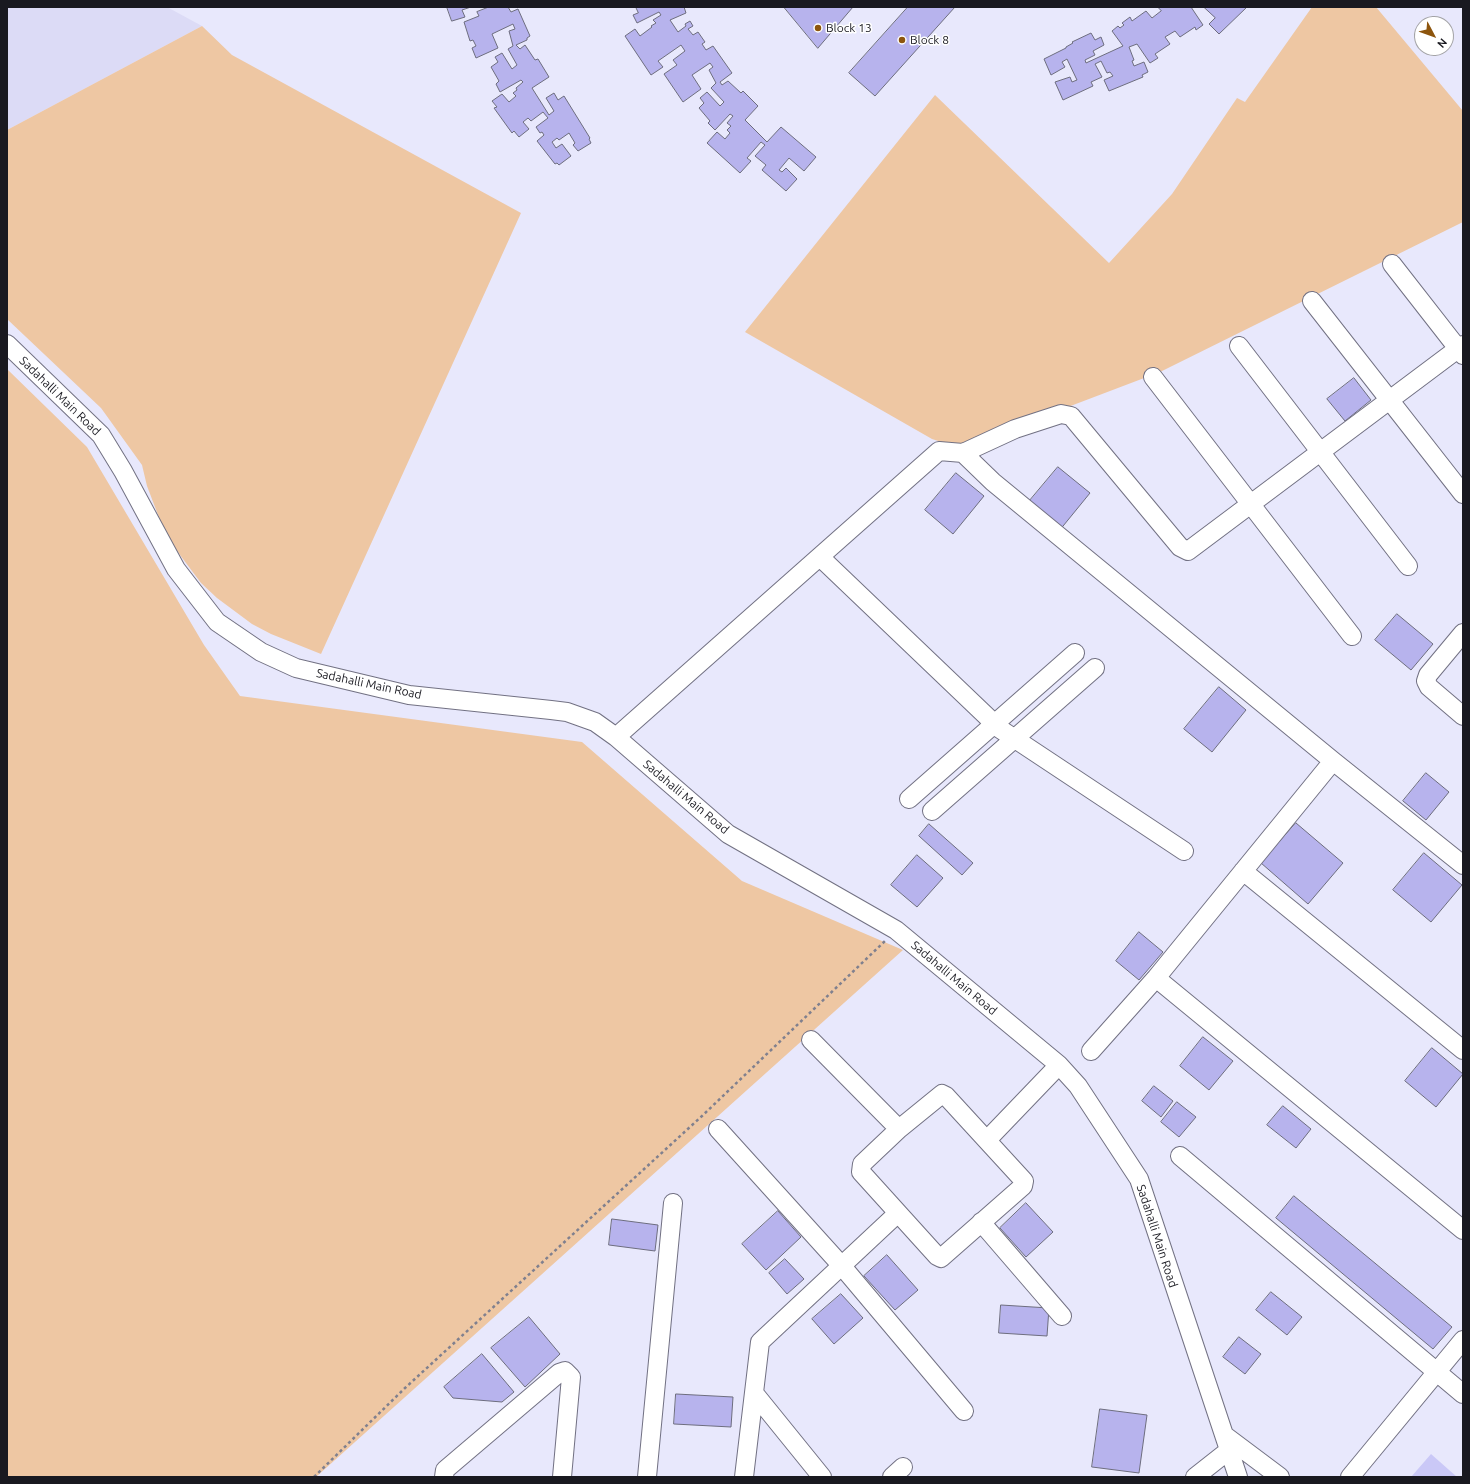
<!DOCTYPE html>
<html>
<head>
<meta charset="utf-8">
<style>
  body { margin:0 }
  #map { position:relative; width:1470px; height:1484px; overflow:hidden; background:#e8e8fc; font-family:Ubuntu,sans-serif }
  canvas { display:block }
  .frame { position:absolute; inset:0; border:8px solid #191920; pointer-events:none }
  .north { position:absolute; left:1414px; top:16px; width:40px; height:40px; box-sizing:border-box; background:#fff; border:1px solid #a3a3a6; border-radius:50%; rotate:131deg; font-size:11px; font-weight:700; line-height:16px; text-align:center; color:#191920 }
  .north::after { content:''; display:block; margin:auto; width:14px; height:18px; background:#8d550d; clip-path:polygon(50% 0,100% 100%,50% 72%,0 100%) }
</style>
</head>
<body>
<div id="map">
<canvas width="1470" height="1484"></canvas>
<div class="frame"></div>
<div class="north">N</div>
</div>
<script>
const ctx = document.querySelector('canvas').getContext('2d');
ctx.lineJoin = 'round';
function fillPath(path, color) {
  ctx.fillStyle = color;
  ctx.fill(path, 'evenodd');
}
function trace(path, color, width, dash) {
  ctx.strokeStyle = color;
  ctx.lineWidth = width;
  ctx.lineCap = dash ? 'butt' : 'round';
  ctx.setLineDash(dash || []);
  ctx.stroke(path);
}
function write(font, color, halo, rows, align = 'center') {
  ctx.font = font + ' Ubuntu,sans-serif';
  ctx.lineWidth = 3;
  ctx.setLineDash([]);
  ctx.textBaseline = 'middle';
  ctx.strokeStyle = halo;
  ctx.fillStyle = color;
  for (const [text, x, y, turn = 0] of rows) {
    ctx.save();
    ctx.translate(x, y);
    ctx.rotate((+turn || 0) * Math.PI / 180);
    ctx.textAlign = isNaN(turn) ? turn : align;
    if (halo) ctx.strokeText(text, 0, 0);
    ctx.fillText(text, 0, 0);
    ctx.restore();
  }
}
const built = new Path2D(`
  M7 7H167L202 26 7 130Z`);
const green = new Path2D(`
  M1312 7H1376L1463 111V222L1160 372 960 448 932 439 745 332 935 95 1109 263 1172 194 1237 98 1245 102Z
  M202 26 232 55 521 213 321 654 271 634 252 624 217 598 201 583 174 547 163 528 147 486 142 465 101 408 7 319V130Z
  M7 369 87 447 204 645 240 696 582 742 742 881 903 950 316 1477H7Z`);
const water = new Path2D(`
  M1431 1454 1457 1477H1411Z`);
const building = new Path2D(`
  M447 7H471L462 10 465 17 452 21Z
  M489 7H508L511 12 518 9 530 36 527 38V40L516 45 520 49 525 45 535 60 538 59 549 77 532 88 549 115 554 111 546 98 554 93 558 100 564 96 590 138 589 139 591 143 578 151 573 145 575 143 569 133 559 140 557 138 552 142 556 148 562 144 571 156 559 165 557 163 555 164 537 141 544 135 542 132 540 133 536 127 548 118 543 112 531 121 528 118 523 122 529 129 519 137 514 131 512 133 494 108 497 107 492 101 502 94 509 102 516 96 513 93 517 90 516 88 523 82 521 80 500 92 496 84 499 81 491 67 498 62 495 57 502 53 512 69 517 65 508 49 513 46 509 31 515 29 513 24 492 34 498 48 476 58 472 48 476 46 473 40 470 41 464 22 479 16 477 12Z
  M636 7H684L686 13 670 20 678 32 686 26 685 24 690 21 693 26 688 29 693 35 698 32 705 42 702 44 706 50 713 46 732 73 720 82 722 85 728 81 741 93 743 91 758 106 745 120 767 142 781 127 816 157 804 171 789 158 779 170 782 172 786 168 797 179 786 191 762 170 766 165 755 156 765 145 761 142 747 158 751 161 740 173 707 143 717 132 725 139 730 133 727 130 731 126 727 123 733 116 730 114 715 130 708 123 710 121 699 108 704 103 700 98 707 92 720 106 724 102 711 88 716 83 709 70 713 67 710 63 692 75 701 89 683 102 664 74 677 65 673 60 685 51 681 45 658 61 663 67 651 75 625 36 635 29 640 36 652 27 651 26 656 23 653 20 661 15 659 12 637 23 633 15 638 13Z
  M784 7H853L818 48Z
  M908 7H955L875 96 849 73Z
  M1158 7H1191L1203 25 1196 30 1195 27 1180 37 1175 31 1165 37 1170 44 1155 54 1158 58 1150 63 1137 44 1129 47 1134 60 1132 61 1134 66 1144 62 1148 72 1142 75 1143 77 1109 91 1104 80 1113 76 1110 72 1107 73 1101 61 1095 64 1102 77 1091 82 1093 86 1063 100 1055 82 1070 77 1072 82 1077 80 1067 59 1062 62 1065 67 1051 75 1044 59 1066 48V47L1073 43 1072 42 1091 33 1095 40 1101 37 1104 45 1093 51 1095 55 1085 60 1086 63 1123 46 1112 31 1118 26 1120 28 1124 25 1122 23 1130 17 1132 21 1146 11 1152 18 1161 11Z
  M1204 7H1247L1219 34 1209 24 1215 18Z
  M1354 378 1371 400 1345 421 1327 399Z
  M1058 467 1090 493 1059 531 1027 504Z
  M956 473 984 496 953 534 925 510Z
  M1397 614 1433 644 1411 670 1375 640Z
  M1219 687 1246 710 1212 752 1184 729Z
  M1426 773 1449 792 1426 820 1403 801Z
  M1296 823 1343 863 1308 904 1261 863Z
  M929 824 973 863 962 875 919 836Z
  M1424 853 1462 885 1431 922 1393 890Z
  M917 855 943 878 917 907 891 885Z
  M1139 932 1163 952 1139 980 1116 961Z
  M1203 1037 1233 1061 1209 1090 1180 1066Z
  M1432 1048 1463 1074 1436 1107 1405 1081Z
  M1154 1086 1173 1101 1161 1117 1142 1101Z
  M1177 1102 1196 1117 1179 1137 1161 1122Z
  M1283 1106 1311 1129 1296 1148 1267 1125Z
  M1294 1196 1452 1327 1433 1349 1276 1218Z
  M1026 1203 1053 1232 1026 1257 1000 1228Z
  M778 1211 801 1237 766 1270 742 1244Z
  M612 1219 658 1225 655 1251 609 1245Z
  M887 1255 918 1290 895 1310 864 1276Z
  M785 1259 804 1279 787 1294 769 1273Z
  M1271 1292 1302 1317 1287 1335 1256 1310Z
  M841 1294 863 1318 834 1344 812 1319Z
  M1001 1305 1049 1308 1047 1336 999 1333Z
  M529 1317 560 1354 525 1387 491 1348Z
  M1239 1337 1261 1354 1245 1374 1223 1357Z
  M482 1354 514 1392 502 1402 453 1398 444 1387Z
  M676 1394 733 1397 731 1427 674 1424Z
  M1100 1409 1147 1415 1139 1473 1092 1467Z`);
const path = new Path2D(`
  M314 1477 405 1388 702 1116 885 941`);
const minor = new Path2D(`
  M1392 264 1463 355
  M1312 301 1463 494
  M7 344 101 435 123 471 176 569 217 622 261 652 296 668 409 695 551 710 567 712 595 722 616 737 728 834 896 930 1059 1065 1078 1086 1139 1179 1238 1477
  M1239 346 1408 566
  M1153 377 1352 636
  M963 453 993 482 1333 761 1463 865
  M820 557 1000 729 1184 851
  M1463 633 1428 675 1426 681 1429 687 1463 716
  M616 737 939 451 963 453 1015 429 1061 414 1071 416 1180 547 1188 551 1463 345
  M909 799 1075 653
  M932 811 1095 668
  M1243 871 1463 1050
  M1156 978 1463 1230
  M811 1040 899 1129
  M1091 1051 1156 978 1333 761
  M942 1094 946 1096 1024 1181 1023 1186 941 1258 937 1256 861 1172 862 1164 899 1129Z
  M718 1129 841 1265 964 1411
  M987 1140 1059 1065
  M1180 1156 1463 1394
  M981 1222 1062 1316
  M754 1393 822 1477
  M1224 1435 1280 1477
  M444 1477 445 1470 559 1373 565 1371 571 1377 562 1477
  M647 1477 673 1203
  M744 1477 760 1342 898 1213
  M892 1477 903 1467
  M1195 1477 1228 1451
  M1350 1477 1463 1340`);
const markers = [
  [818,28,4,"#8d550d"],
  [902,40,4,"#8d550d"]
];
const poiNames = [
  ["Block 13",826,28],
  ["Block 8",910,40]
];
const streetNames = [
  ["Sadahalli Main Road",60,396,44],
  ["Sadahalli Main Road",369,684,12],
  ["Sadahalli Main Road",686,797,40],
  ["Sadahalli Main Road",954,978,40],
  ["Sadahalli Main Road",1157,1236,72]
];
fillPath(built, '#dcdbf6');
fillPath(green, '#eec7a3');
fillPath(water, '#cac8f7');
fillPath(building, '#b7b3ed');
trace(building, '#6d6d7e', 1);
trace(minor, '#727183', 20);
trace(path, '#80808e', 2.5, [3, 3]);
trace(minor, '#fff', 18);
for (const [x, y, r, color] of markers) {
  const dot = new Path2D();
  dot.arc(x, y, r, 0, 2 * Math.PI);
  ctx.fillStyle = color;
  ctx.fill(dot);
  trace(dot, '#fff', 1.5);
}
write('12px', '#191920', '#fff', poiNames, 'left');
write('12px', '#191920', '#fff', streetNames);
</script>
</body>
</html>
